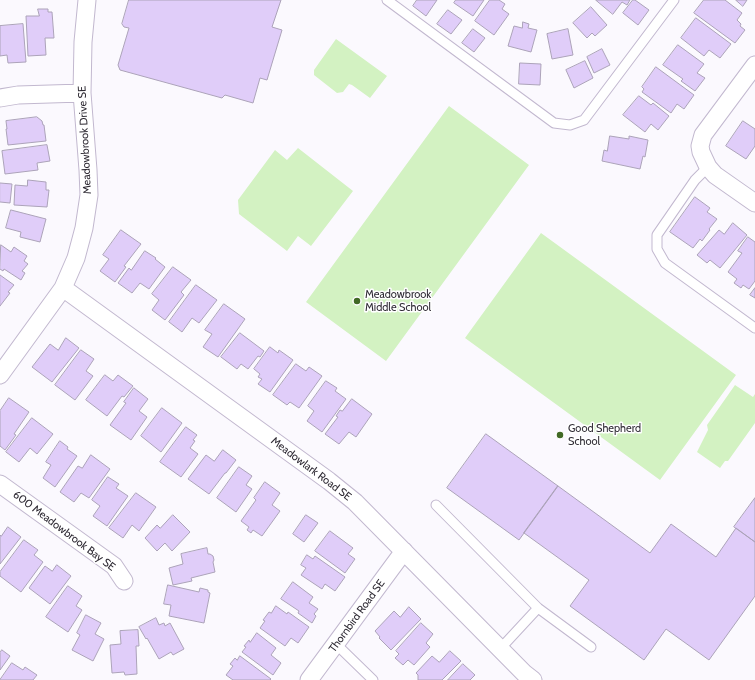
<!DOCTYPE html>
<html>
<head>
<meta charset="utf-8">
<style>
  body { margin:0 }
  canvas { display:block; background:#fbf9fe }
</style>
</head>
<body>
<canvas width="755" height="680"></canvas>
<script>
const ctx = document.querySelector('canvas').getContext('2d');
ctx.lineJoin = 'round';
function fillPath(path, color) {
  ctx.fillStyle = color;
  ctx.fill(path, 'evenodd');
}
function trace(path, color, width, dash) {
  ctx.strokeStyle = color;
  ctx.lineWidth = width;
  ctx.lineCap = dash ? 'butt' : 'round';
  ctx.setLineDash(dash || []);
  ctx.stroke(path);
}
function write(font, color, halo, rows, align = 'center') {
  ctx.font = font + ' Cabin,sans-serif';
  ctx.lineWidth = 3;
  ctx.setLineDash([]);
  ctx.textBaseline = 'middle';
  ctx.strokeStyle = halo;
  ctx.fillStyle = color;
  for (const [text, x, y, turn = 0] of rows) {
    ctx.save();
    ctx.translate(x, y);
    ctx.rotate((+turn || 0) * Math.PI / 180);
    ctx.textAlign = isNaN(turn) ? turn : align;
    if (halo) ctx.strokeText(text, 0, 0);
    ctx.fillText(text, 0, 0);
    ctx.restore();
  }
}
const green = new Path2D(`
  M336 39 387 76 370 98 352 85 349 84 343 92 337 93 314 75V70Z
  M449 106 529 165 386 361 306 302Z
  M298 148 353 191 311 246 298 236 287 251 239 214 238 200 275 150 287 160Z
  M541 233 736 375 660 480 465 338Z
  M735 385 753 397 755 394V423L728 461H725L720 468 697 452 708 430 707 425Z`);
const building = new Path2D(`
  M129 0H281L272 27 282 30 267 80 260 78 253 103 225 95 222 98 120 70 118 65 129 28 124 27 122 24Z
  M417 0H437L426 16 413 6Z
  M456 0H484L473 16 454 3Z
  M490 0H499L505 4 502 9 509 14 494 35 475 21Z
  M596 0H630L627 5 622 2 613 14Z
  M633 0H635L649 10 638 25 623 13Z
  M704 0H725L742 13 737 20 741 24 740 26 745 30 735 43 694 13Z
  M736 0H747L743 6Z
  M591 7 607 25 595 36 592 33 587 38 573 23Z
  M38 9H48V12H52L54 38H45L46 55 28 56 26 16H39Z
  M448 10 462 20 451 34 437 24Z
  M696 18 731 44 720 58 709 50 704 56 681 38Z
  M523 22 529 24 528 28 537 30 531 52 508 46 514 26 522 28Z
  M23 24 26 62 8 63 7 55 0 56V26Z
  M473 29 485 38 474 52 462 43Z
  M568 29 573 55 552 59 547 34Z
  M678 45 704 64 697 73 705 78 695 91 681 81 683 79 663 65Z
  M602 49 610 65 594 73 587 57Z
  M585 61 593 78 574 88 566 70Z
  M520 63 541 64 540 85 519 84Z
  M656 67 694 95 684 109 677 104 671 113 642 92 644 89 642 87Z
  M639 96 651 105 653 103 669 116 658 130 651 124 645 132 623 115Z
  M37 117 42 121 43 125H44L46 141 8 145 6 129H7L6 121Z
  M743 121 755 129V146L746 159 726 146Z
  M610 136 629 139V136L648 140 645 157 643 156 640 169 602 161 604 150 607 151Z
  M47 145 50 161 37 163 38 170 5 174 2 151Z
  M28 180 46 182V190H49L47 207 14 205 15 185 27 186Z
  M0 183 12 184 10 203 0 202Z
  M695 197 710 208 707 212 717 219 709 229 710 230 702 241 700 239 693 248 670 232Z
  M11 210 46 219 40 242 20 237 21 232 6 228Z
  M733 223 747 235 720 268 710 260 707 263 697 255 719 230 724 234Z
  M121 230 141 244 124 266 126 267 115 282 100 271 109 259 103 255Z
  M748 237 755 242V281L749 289 743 285 741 288 734 283 737 279 728 272 742 253 738 251Z
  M1 245 11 252 14 247 27 256 24 261 28 264 22 271 25 273 21 280 4 269 3 271 0 269Z
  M145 251 156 258 155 259 165 267 149 289 140 283 132 293 118 283 129 268 131 270Z
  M173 267 191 280 181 292 184 295 165 320 152 310 159 300 152 294Z
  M0 275 14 285 8 292 10 293 0 306Z
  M196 285 217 300 199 323 192 318 182 332 169 322Z
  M755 288V298L750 295Z
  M224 304 245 319 218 357 203 347 212 334 205 330Z
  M240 333 264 351 260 357 258 356 248 369 241 364 237 369 221 357Z
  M66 338 79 348 52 382 32 367 50 344 58 350Z
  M270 347 278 353 279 350 293 360 270 392 258 384 262 379 258 377 260 374 254 369Z
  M81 350 94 359 86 371 93 376 75 400 55 385Z
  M296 364 306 371 309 367 322 376 299 408 290 402 287 405 273 395Z
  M105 375 113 381 118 375 133 386 124 397 122 396 107 416 86 400Z
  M326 381 337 388 335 391 346 399 322 432 307 421 314 411 308 406Z
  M134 388 148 399 139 411 147 417 131 440 110 425 126 403 124 402Z
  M9 398 29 412 14 434 16 435 5 450 0 446V411Z
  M352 399 372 414 356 437 349 432 339 444 325 434 338 417 336 416 340 410 342 411Z
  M162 408 182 423 161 452 141 436Z
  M32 418 53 434 37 454 30 448 19 462 6 452Z
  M186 427 197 435 193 440 195 441 190 448 198 454 181 477 160 462Z
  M486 434 558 486 519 540 447 488Z
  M60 441 68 447 67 449 77 456 55 487 43 478 51 465 46 462Z
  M223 450 236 460 226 473H225L209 494 188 479 206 455 214 461Z
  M91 455 110 469 89 498 81 493 74 502 60 492 78 466 82 468Z
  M239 467 252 476 246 485 252 489 236 512 217 498Z
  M108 477 119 484 116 488 128 496 107 526 93 516 100 506 92 500Z
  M265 482 280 493 272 505 280 511 262 536 253 530 251 533 247 530 249 527 241 521 256 500 254 498Z
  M558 486 650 553 671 524 716 557 736 528 755 542V596L709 660 666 629 644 660 570 606 589 580 524 533Z
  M136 493 156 507 139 531 132 525 123 538 109 528Z
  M755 498V542L734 527Z
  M173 515 190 532 172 551 165 543 157 551 145 538 157 525 160 528Z
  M306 515 318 523 304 542 293 534Z
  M8 527 21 537 0 564V535L1 536Z
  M330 531 353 548 348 554 355 559 345 573 315 551Z
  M24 540 38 550 34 555 43 562 21 592 0 576V572Z
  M207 548 208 554H210L213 556 214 560 213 562 215 572 191 578 192 581 173 585 169 568 183 564 181 554Z
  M307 555 313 559 315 556 345 577 335 591 325 584 322 589 301 575 306 568 301 565Z
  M57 565 71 576 50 604 29 588 45 566 52 571Z
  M293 582 313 597 309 603 318 609 314 614 316 616 312 623 298 613 299 611 281 599Z
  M168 585 199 592 200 588 208 590V592L210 593 204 623 169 616 171 605 164 604Z
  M68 586 82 596 76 606 82 610 68 632 46 617Z
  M276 606 287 614 288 612 309 627 298 643 291 638 285 646 260 628 265 621 263 620 269 612 271 613Z
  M409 607 421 619 391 650 379 638 380 637 375 631 394 611 400 617Z
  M86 615 101 623 95 634 104 639 93 661 72 650 80 635 77 633Z
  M156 618 159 625 164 623 165 626 170 623 184 649 173 655 171 652 159 659 147 638 146 639 139 627Z
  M421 623 433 634 426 643 430 647 414 665 408 660 403 665 395 658 399 654 396 651Z
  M138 630 139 646H136L137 674 125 675 124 672 112 673 110 645 121 644 120 631Z
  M257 633 276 648 271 655 281 663 273 675 242 652 246 647 244 646 249 640 250 642Z
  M2 650 10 656 0 670V653Z
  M450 651 461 661 442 680H418V675L416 673 432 656 439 662Z
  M240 656 271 679 270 680H233L226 675 233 666 230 664 235 658 237 660Z
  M12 663 23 670 25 667 37 675 33 680H0Z
  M463 664 475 675 470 680H448Z`);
const service = new Path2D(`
  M387 0 554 123 570 125 584 120 674 0
  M708 167 695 180 657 235V249L665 263 755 328
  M436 505 538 608 591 647
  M336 644 373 680
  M500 649 538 608`);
const minor = new Path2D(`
  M755 65 703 135 700 146 701 152 708 167 715 175 755 203
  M0 98 18 95 82 93
  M63 288 329 481 355 502 524 673 533 680
  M0 375 63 288 76 258 84 228 89 195 88 170 82 93 83 42 87 0
  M0 484 114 566 124 581
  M309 680 404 551`);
const markers = [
  [357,301,4,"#416925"],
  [560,435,4,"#416925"]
];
const streetNames = [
  ["Meadowbrook Drive SE",85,140,-93],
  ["Meadowlark Road SE",311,469,37],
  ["600 Meadowbrook Bay SE",64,531,37],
  ["Thornbird Road SE",357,616,-54]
];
const poiNames = [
  ["Meadowbrook",365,295],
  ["Middle School",365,308],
  ["Good Shepherd",568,429],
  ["School",568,442]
];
fillPath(green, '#d3f2c2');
fillPath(building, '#e0cdf9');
trace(building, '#aca3b9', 1);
trace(service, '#c2b8cf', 11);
trace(minor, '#c2b8cf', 19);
trace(service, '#fff', 9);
trace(minor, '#fff', 17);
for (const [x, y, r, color] of markers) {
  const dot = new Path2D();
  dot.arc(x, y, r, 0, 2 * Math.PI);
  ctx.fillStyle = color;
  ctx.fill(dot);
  trace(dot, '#fff', 1.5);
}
write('11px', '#2f2b34', '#fff', streetNames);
write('11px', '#2f2b34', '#fff', poiNames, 'left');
</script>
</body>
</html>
